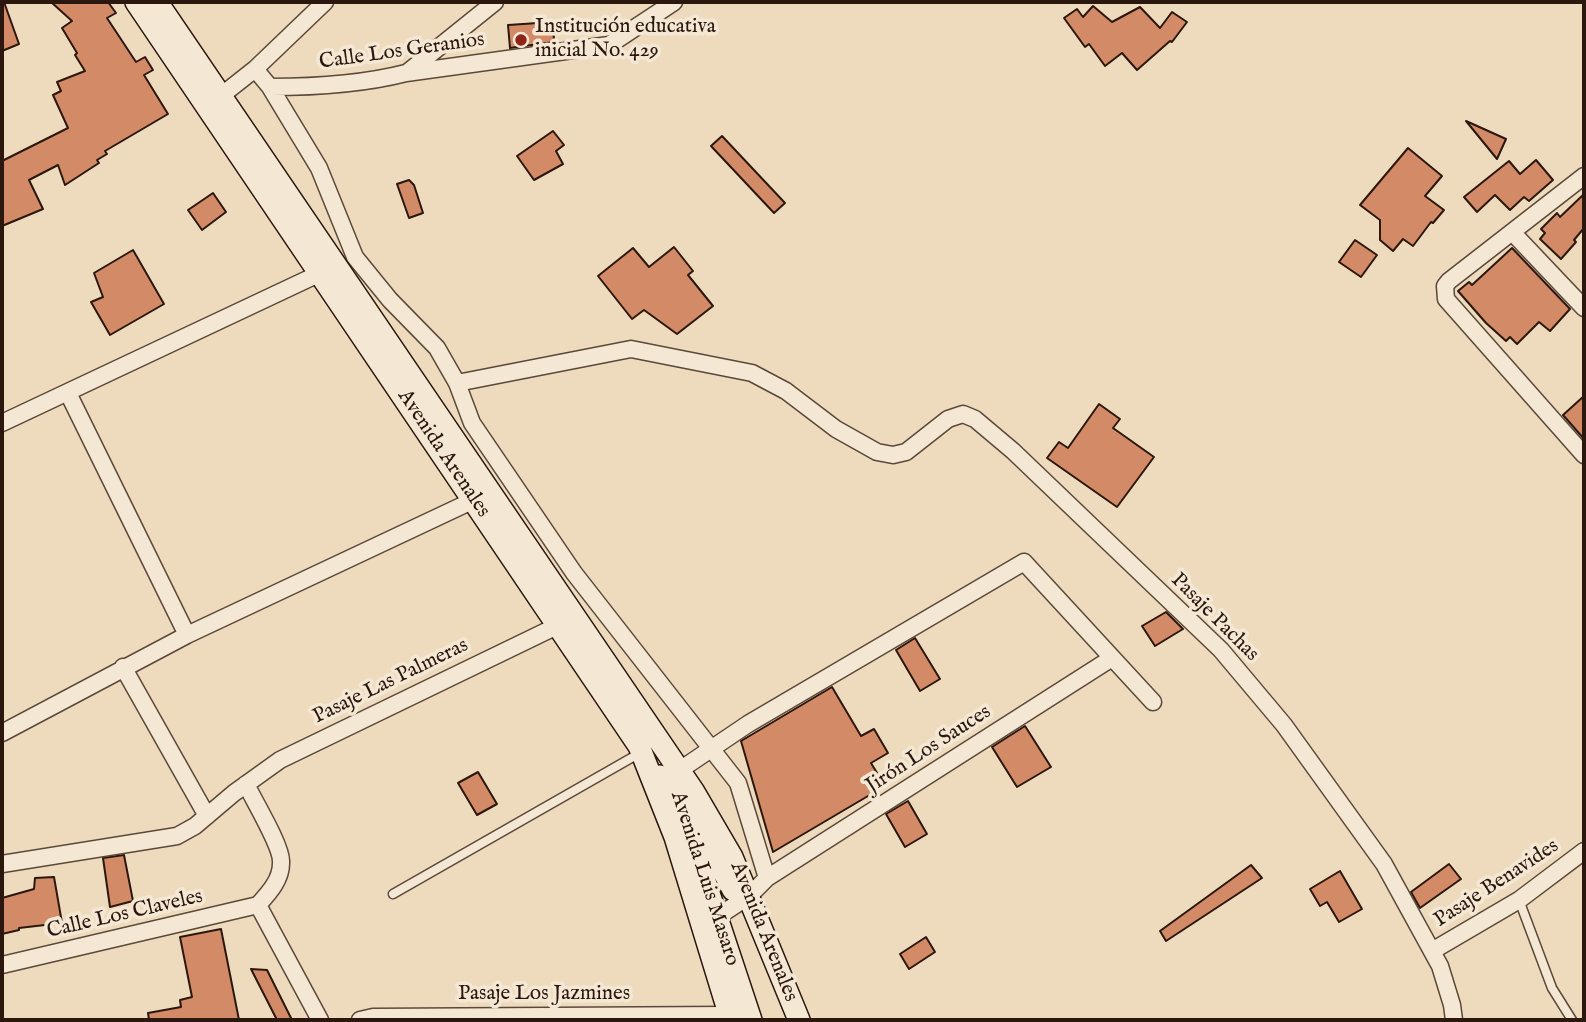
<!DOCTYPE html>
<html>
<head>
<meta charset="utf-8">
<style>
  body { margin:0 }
  #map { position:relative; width:1586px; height:1022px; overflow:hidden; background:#eedbbe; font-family:"IM FELL English",serif }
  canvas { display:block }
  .frame { position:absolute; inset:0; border:4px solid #2b170d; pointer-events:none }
</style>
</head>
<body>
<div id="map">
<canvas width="1586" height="1022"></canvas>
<div class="frame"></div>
</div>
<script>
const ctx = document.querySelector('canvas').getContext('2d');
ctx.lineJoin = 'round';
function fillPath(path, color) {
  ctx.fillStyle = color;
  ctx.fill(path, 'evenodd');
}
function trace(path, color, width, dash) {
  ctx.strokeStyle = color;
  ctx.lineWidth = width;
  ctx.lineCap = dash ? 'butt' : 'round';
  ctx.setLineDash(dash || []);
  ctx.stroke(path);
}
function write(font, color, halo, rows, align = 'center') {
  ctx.font = font + ' "IM FELL English",serif';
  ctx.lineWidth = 7;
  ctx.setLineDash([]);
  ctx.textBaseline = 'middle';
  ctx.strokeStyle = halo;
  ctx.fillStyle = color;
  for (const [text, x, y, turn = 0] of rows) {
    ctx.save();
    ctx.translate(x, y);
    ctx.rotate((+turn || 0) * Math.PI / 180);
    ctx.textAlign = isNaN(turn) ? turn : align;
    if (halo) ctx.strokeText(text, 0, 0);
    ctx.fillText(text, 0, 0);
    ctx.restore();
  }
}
const building = new Path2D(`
  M2 2H4L19 44 2 51Z
  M51 2H108L116 13 107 18 136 62 145 57 153 70 144 75 168 114 105 151 107 154 97 160 99 163 65 185 58 165 29 180 43 209 2 226V161L68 128 53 95 61 91 57 82 85 71 75 55 77 53 62 28 72 21Z
  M1093 6 1112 22 1140 7 1160 28 1172 12 1187 22 1172 42 1170 41 1137 70 1122 53 1105 66 1089 44 1085 47 1064 18 1077 9 1083 17Z
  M553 22 554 42 510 48 508 25Z
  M1466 121 1506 139 1497 159Z
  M553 131 564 145 556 151 563 164 534 180 517 156Z
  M722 136 785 203 774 213 711 146Z
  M1408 148 1442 176 1425 196 1444 210 1433 223 1431 222 1413 246 1403 239 1393 251 1380 240V220L1360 205Z
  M1536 160 1553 180 1529 201 1524 197 1510 210 1495 195 1477 212 1464 197 1509 161 1520 174Z
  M409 180 414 185 423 213 409 218 397 184Z
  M213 193 226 212 202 230 188 210Z
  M1584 194V228L1574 240 1576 242 1561 259 1540 239 1545 233 1541 229 1557 213 1560 217Z
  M1355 240 1377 255 1361 277 1339 262Z
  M674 247 693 271 688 275 713 306 677 334 644 310 632 319 598 276 633 248 649 267Z
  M1512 248 1570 309 1550 331 1539 322 1517 344 1510 337 1506 341 1486 323 1458 291 1469 282 1472 285Z
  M133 250 164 304 110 335 91 302 103 297 94 273Z
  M1584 396V439L1563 415Z
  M1099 404 1120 419 1113 428 1154 457 1117 507 1047 458 1059 442 1068 448Z
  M1166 612 1183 629 1155 646 1142 626Z
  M915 638 940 679 920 691 896 650Z
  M832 687 861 736 874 729 888 753 871 763 885 786 773 852 741 741Z
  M1025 726 1051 767 1017 787 992 747Z
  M478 772 497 804 477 815 458 783Z
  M908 801 927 834 905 847 886 814Z
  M124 855 133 901 110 907 103 858Z
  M1449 864 1461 879 1420 908 1411 892Z
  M1251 865 1262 878 1166 941 1160 931Z
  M1340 871 1362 909 1339 922 1327 902 1320 906 1310 889Z
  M54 877 62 923 19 928V930L2 934V898L34 889 35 878Z
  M221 929 239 1020H149L148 1013 181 1007 180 1000 192 997 180 937Z
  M926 937 935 952 909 969 900 954Z
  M251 969 267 970 292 1020H277Z`);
const lane = new Path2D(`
  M393 894 640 753
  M1519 900 1552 988 1572 1020`);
const street = new Path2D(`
  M255 69 270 87C314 87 363 84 406 73L609 45 674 2
  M408 72 495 2
  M270 87 319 168 355 257 390 300 437 348 457 383 472 423 574 573 738 783 767 878
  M212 103 255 69 325 2
  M1584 176 1449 281 1445 286 1446 299 1584 455
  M1512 232 1584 308
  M457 383 631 349 752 373 786 391 836 429 877 452 893 455 906 452 948 419 963 414 975 419 1013 451 1221 650 1284 725 1384 864 1440 966 1452 1005 1454 1020
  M68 393 187 635
  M2 423 327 270
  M123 667 207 816
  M2 733 187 635 474 500
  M671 776 748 724 1024 562 1153 702
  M246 784C254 801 281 845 281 861 282 879 269 893 258 905
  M2 864 177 836 195 826 234 793 280 760 559 625
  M258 905 320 1020
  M717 917 749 896 767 878 1112 658
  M1432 951 1519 900 1584 851
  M2 965 258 905
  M360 1020 373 1017 729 1015`);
const secondary = new Path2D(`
  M136 2 639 746 675 837 731 1020
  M157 2 694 792 732 857 799 1020
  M660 776 721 867 733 890
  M689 833 751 1020`);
const markers = [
  [521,40,7,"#8f2418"]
];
const poiNames = [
  ["Institución educativa",535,28],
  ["inicial No. 429",535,52]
];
const streetNames = [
  ["Calle Los Geranios",402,52,-8],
  ["Avenida Arenales",443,454,56],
  ["Pasaje Pachas",1214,618,45],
  ["Pasaje Las Palmeras",391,682,-26],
  ["Jirón Los Sauces",929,750,-33],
  ["Avenida Luis Masaro",704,879,72],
  ["Pasaje Benavides",1497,884,-33],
  ["Calle Los Claveles",125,915,-13],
  ["Avenida Arenales",763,932,68],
  ["Pasaje Los Jazmines",544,995]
];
fillPath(building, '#d38b67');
trace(building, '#2b170d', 2);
trace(lane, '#5c4839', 11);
trace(street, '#5c4839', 19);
trace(secondary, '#2b170d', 24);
trace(lane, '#f4e8d5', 8);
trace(street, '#f4e8d5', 16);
trace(secondary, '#f4e8d5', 21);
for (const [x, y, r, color] of markers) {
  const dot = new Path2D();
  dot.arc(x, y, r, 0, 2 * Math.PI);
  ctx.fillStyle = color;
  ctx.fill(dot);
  trace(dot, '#f4e8d5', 2.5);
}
write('21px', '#2b170d', '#f4e8d5', poiNames, 'left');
write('21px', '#2b170d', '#f4e8d5', streetNames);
</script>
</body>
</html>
